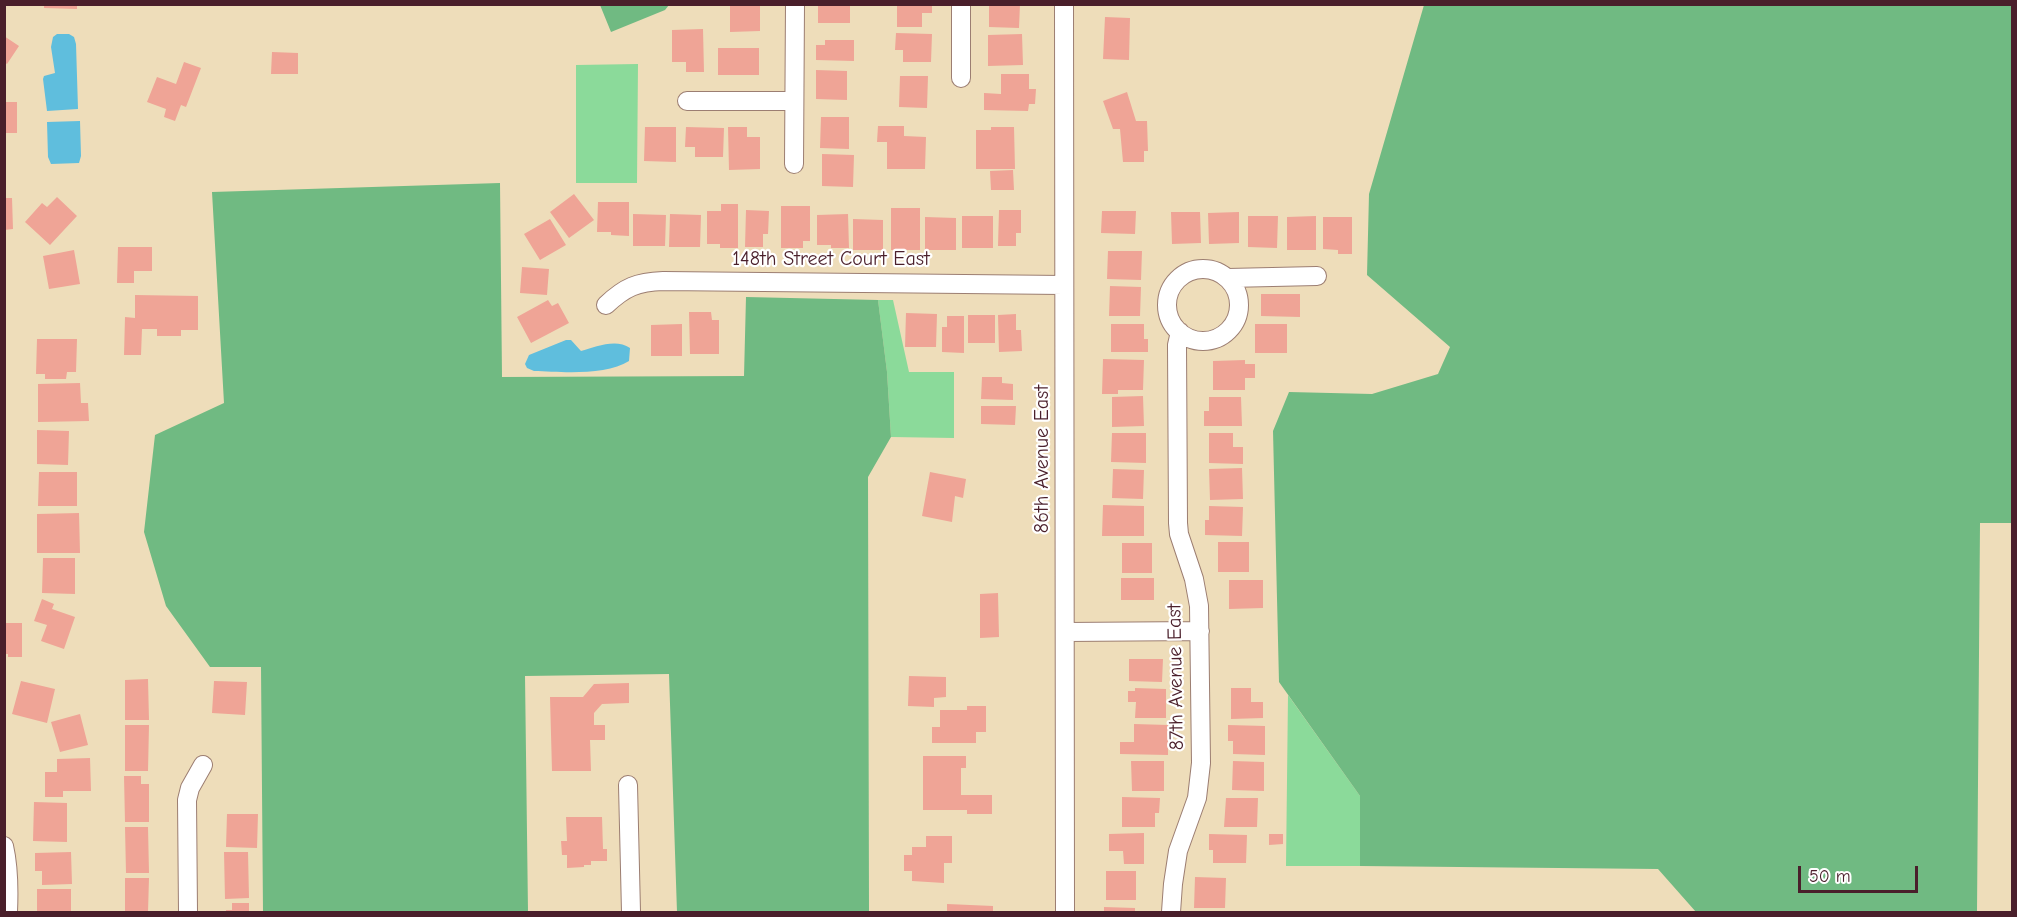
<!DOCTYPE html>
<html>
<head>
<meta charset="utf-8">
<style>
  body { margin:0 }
  #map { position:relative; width:2017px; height:917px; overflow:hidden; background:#eeddba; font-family:"Comic Neue",sans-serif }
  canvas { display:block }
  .frame { position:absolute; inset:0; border:6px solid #4a1f2b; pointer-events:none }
  .scale { position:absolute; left:1798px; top:866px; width:120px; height:27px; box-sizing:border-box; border:3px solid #4a1f2b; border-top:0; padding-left:8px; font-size:18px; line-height:21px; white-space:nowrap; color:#4a1f2b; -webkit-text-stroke:4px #fff; paint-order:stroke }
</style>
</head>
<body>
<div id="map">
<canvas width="2017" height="917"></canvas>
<div class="frame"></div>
<div class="scale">50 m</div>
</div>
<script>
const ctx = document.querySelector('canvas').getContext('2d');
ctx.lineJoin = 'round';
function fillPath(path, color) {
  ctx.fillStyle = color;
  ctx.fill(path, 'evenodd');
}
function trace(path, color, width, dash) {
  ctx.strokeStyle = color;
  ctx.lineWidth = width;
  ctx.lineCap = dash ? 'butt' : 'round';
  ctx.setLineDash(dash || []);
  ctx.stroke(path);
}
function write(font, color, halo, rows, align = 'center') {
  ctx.font = font + ' "Comic Neue",sans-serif';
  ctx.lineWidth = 4.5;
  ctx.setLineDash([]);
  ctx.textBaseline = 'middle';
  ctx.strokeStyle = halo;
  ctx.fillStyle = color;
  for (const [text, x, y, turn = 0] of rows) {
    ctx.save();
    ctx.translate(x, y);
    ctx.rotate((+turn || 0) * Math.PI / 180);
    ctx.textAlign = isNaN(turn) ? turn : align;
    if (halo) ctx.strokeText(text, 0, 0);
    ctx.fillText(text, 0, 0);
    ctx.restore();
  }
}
const green = new Path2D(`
  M638 64 637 183H576V65Z
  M878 300H893L909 372H954V438L891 437 887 372Z
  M1288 695 1360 796V866H1286Z`);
const forest = new Path2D(`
  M600 5H669L665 10 611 32Z
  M1424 5H2012V523H1980L1977 912H1696L1658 869 1360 866V796L1279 682 1273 431 1289 392 1372 394 1438 374 1450 347 1367 275 1369 194Z
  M500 183 502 377 744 376 746 297 878 300 887 372 891 437 868 477 869 912H677L669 674 525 676 528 912H263L261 667H210L166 606 144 532 155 435 224 403 212 192Z`);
const water = new Path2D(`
  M57 34H69L74 37 76 44 78 109 47 111 43 79 44 76 55 73 51 47 53 37Z
  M80 121 81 156 79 163 51 164 48 157 47 122Z
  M566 340H571L581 351C595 347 616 338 630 348L629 361C606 376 561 372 534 371L527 368 525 364 529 355Z`);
const building = new Path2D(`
  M44 4H77V9L44 8Z
  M730 4H760V31L730 32Z
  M818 4H850V23H818Z
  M897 4H932V13H922V27H897Z
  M989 4H1020L1019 28 989 27Z
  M1105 17 1130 18 1129 60 1103 59Z
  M703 29 704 72H686V62H672V30Z
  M896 33 932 34 931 62H903V50H895Z
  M1022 34 1023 65 988 66V35Z
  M4 36 19 46 7 64 4 62Z
  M825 40H854V61L816 60V45H825Z
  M718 48H759V75H718Z
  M272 52 298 53V74H271Z
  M184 62 201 68 186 107 181 105 175 121 164 117 166 109 147 102 157 77 176 84Z
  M816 70 847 71V100L816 99Z
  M1001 74H1029V89H1036L1035 104H1029L1028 111 984 110V93L1001 94Z
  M900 76H928L927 108 899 107Z
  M1127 92 1136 121H1147L1148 151H1144V162H1123L1120 129H1113L1103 101Z
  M4 102H17V133H4Z
  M821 117H849V149L820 148Z
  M878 126H904V136L926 137 925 169H887V142H877Z
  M645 127H676V162L644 161Z
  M686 127 724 128 723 157H695V147H685Z
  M728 127H747V137H760V169L729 170Z
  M991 127H1014L1015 169H976V130H991Z
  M822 154 854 155 853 187 822 186Z
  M1013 170 1014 190H991L990 171Z
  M574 194 594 220 569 238 550 212Z
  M57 197 77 216 50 245 25 222 42 203 47 207Z
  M4 198H12L13 229 4 230Z
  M598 202H629V236L611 235V232H597Z
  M721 204H738V248H720V244H707V211H721Z
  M781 206H810V241H803V248H781Z
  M891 208H920V250H891Z
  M746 210 769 211 768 234H763V247H745Z
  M999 210H1021V233H1016V246H998Z
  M1102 211H1136L1135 234 1101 233Z
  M1171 212H1200L1201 243 1172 244Z
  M1239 212V243L1209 244 1208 213Z
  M633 214 666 215 665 246H633Z
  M670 214 701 215 700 247H669Z
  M848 214 849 248H831V245H817V215Z
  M962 216H993V248H962Z
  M1248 216H1278L1277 248 1248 247Z
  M1316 216V250H1287V217Z
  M925 217 956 218V250H925Z
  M1323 217H1352V254H1338V250L1323 249Z
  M550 219 566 245 540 260 524 234Z
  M853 219 883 220V250H853Z
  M118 247H152V271H134V283H117Z
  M74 250 80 284 49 289 43 256Z
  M1108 251H1142L1141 280 1107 279Z
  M522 267 549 269 547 295 520 293Z
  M1110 286 1141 287 1140 316H1109Z
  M1261 294H1300V317L1261 316Z
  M135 295 198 296V330H181V336H157V329H142L141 355H124L125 317 135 318Z
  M548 300 552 306 558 303 569 323 531 343 517 317Z
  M689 312H711L712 320H719V354H690Z
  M906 313 937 314 936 347H905Z
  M1016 314V330H1021L1022 351 999 352 998 315Z
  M968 315H995V343H968Z
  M947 316H964V353L942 352V327H947Z
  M682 324V356H651V325Z
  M1111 324H1144V339H1148V352H1111Z
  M1255 324H1287V353H1255Z
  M37 339H77L76 372H67L66 379H45V374H36Z
  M1103 359 1144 360 1143 390H1118V394H1102Z
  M1245 360V364H1255V378H1245V390H1213V361Z
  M982 377H1002V383L1013 384V400L981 399Z
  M80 383 81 403H88L89 421 38 422V384Z
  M1143 396 1144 426 1112 427V397Z
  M1209 397H1241L1242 426H1204V411H1209Z
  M981 406H1016L1015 425 981 424Z
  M37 430 69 431 68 465 37 464Z
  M1112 433H1146V463L1111 462Z
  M1209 433H1233V447H1243V464L1209 463Z
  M1242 468 1243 499 1210 500 1209 469Z
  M1113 469 1144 470 1143 499 1112 498Z
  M39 472H77V506H38Z
  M930 472 966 479 963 498 955 496 952 522 922 516Z
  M1103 505 1144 506V536H1102Z
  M1209 506 1243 507 1242 536 1205 535V520H1209Z
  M79 513 80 553H37V514Z
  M1218 542H1249V572H1218Z
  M1122 543H1152V573H1122Z
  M43 558H75V594L42 593Z
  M1121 578H1154V600H1121Z
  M1229 580H1263V608L1229 609Z
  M998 593 999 637 980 638V594Z
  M42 599 54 604 52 609 75 617 64 649 41 641 47 625 34 621Z
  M4 623H22V657H8V654H4Z
  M1129 659H1163L1162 682 1129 681Z
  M909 676 946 677V697L934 698V707L908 706Z
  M148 679 149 720H125V680Z
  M21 681 55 689 47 723 12 714Z
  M214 681 247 682 245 715 212 713Z
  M629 683V703L602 704 594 713V725H605V740H590L591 771H552L550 697H583L594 684Z
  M1135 688 1166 689V718H1135L1136 702H1128V691H1135Z
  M1231 688H1251V702H1263V718L1231 719Z
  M967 706H986V732H976V743H932V727H940V710H967Z
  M80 714 88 745 60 752 51 722Z
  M1134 724 1168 725V755L1120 754V742H1134Z
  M125 725H149L148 771H125Z
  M1228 725 1265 726V755L1233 754V741H1228Z
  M923 756H966V768H961V795H992V814H967V810H923Z
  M90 758 91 791H63V797H45V772H57V759Z
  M1131 761H1164V791H1132Z
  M1233 761 1264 762V791L1232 790Z
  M124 776H141V784H149V822H125Z
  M1122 797 1160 798 1159 813H1155V827H1122Z
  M1226 798H1258L1257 827H1224Z
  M34 802 67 803V842L33 841Z
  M227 814H258L257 848 226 847Z
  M566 817H602L603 849H607V861H591V865H584V867L567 868V855H562L561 841H567Z
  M125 827H148L149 873H126Z
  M1144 833V864H1124L1123 851H1109V834Z
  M1209 834 1247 835 1246 863H1213V850H1209Z
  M1269 834H1283V844L1269 845Z
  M926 836H952V863H944V883L912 881V871H904V855H912V847H926Z
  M71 852 72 884 42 885V871H35V853Z
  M224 852H248L249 898 225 899Z
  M1106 871H1136V900H1106Z
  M1195 877 1226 878 1225 908H1194Z
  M125 878H149L148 912H125Z
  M37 889H71V912H37Z
  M232 903H249V912H226V910H232Z
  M947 904 993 906V912H947Z
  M1104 907 1135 908V912H1104Z`);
const minor = new Path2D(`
  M1064 4 1065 912
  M961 78V4
  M687 101H794
  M794 164 795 4
  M1167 305a36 36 0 1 1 72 0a36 36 0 1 1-72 0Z
  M1228 278 1317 276
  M606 305C625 287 637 282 663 281L1064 285
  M1065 632 1200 631
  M628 785 631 912
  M4 846C9 868 9 890 8 912
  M188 912 187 800 190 788 203 765
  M1171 912 1173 884 1178 851 1197 798 1201 763 1199 606 1194 579 1179 534 1178 523 1177 345 1180 332`);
const streetNames = [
  ["148th Street Court East",831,259],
  ["86th Avenue East",1042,459,-90],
  ["87th Avenue East",1176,677,-91]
];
fillPath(green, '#8bda9a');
fillPath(forest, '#70ba82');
fillPath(water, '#5fbedd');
fillPath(building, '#efa496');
trace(minor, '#9c7e72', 20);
trace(minor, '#fff', 18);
write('20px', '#4a1f2b', '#fff', streetNames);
</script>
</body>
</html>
